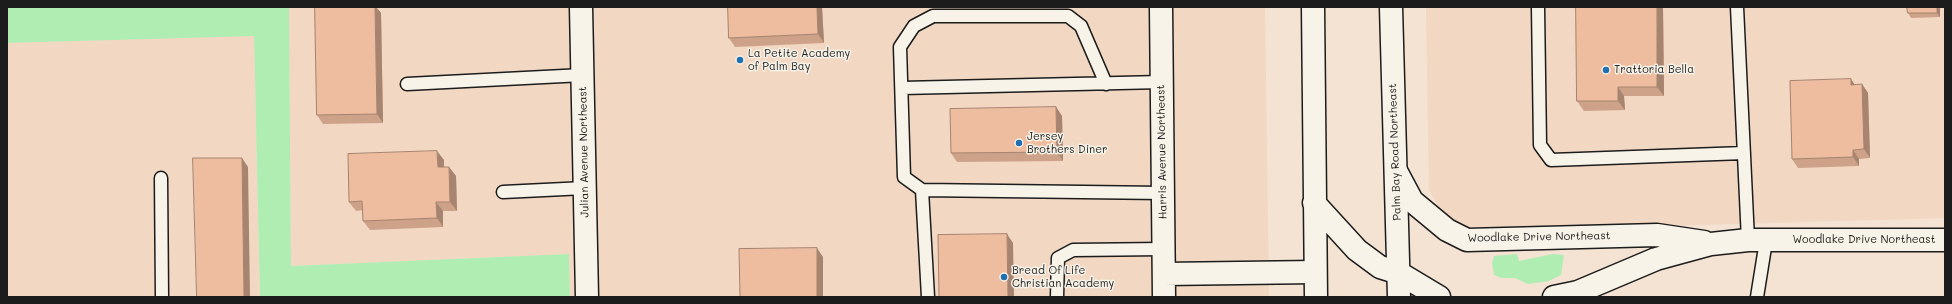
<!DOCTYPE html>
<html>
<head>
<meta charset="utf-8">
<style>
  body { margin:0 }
  #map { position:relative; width:1952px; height:304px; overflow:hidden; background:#f4e2d2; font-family:Mali,sans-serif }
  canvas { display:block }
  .frame { position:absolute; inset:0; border:8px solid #1c1c1c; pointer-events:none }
</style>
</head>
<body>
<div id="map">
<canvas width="1952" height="304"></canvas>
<div class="frame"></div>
</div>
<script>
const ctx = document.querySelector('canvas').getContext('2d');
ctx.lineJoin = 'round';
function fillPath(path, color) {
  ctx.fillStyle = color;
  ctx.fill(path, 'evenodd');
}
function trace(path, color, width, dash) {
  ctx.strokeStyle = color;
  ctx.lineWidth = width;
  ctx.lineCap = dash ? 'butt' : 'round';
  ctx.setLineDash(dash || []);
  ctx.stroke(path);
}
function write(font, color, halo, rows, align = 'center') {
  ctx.font = font + ' Mali,sans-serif';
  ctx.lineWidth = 3;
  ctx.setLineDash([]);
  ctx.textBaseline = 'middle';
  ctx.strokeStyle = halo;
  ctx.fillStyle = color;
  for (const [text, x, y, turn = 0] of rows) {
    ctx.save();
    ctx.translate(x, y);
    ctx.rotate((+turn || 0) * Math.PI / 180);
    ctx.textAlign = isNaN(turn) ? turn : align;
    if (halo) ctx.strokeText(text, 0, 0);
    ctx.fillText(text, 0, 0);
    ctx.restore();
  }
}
const built = new Path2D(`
  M289 7H1265L1269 297H570L569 254 291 266Z
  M1426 7H1945V218L1490 231 1463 226 1443 215 1429 190Z
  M254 35 260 297H7V43Z`);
const green = new Path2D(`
  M7 7H289L291 266 569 254 570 297H260L254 36 7 43Z
  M1517 254 1519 261 1553 254 1564 255 1561 275 1549 281 1528 284 1515 278H1502L1494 275 1492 263 1494 256Z`);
const lane = new Path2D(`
  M1538 7 1540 145 1551 160 1744 153
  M1737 7 1748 240
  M407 84 583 75
  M1106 84 1081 26 1068 16H933L914 26 900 47 904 177 922 190 1163 193
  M902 88 1162 82
  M161 178 162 297
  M922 190 928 297
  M503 192 585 188
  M1057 297 1058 258 1073 250 1163 249
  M1757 297 1766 241`);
const street = new Path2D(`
  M581 7 587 297
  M1161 7 1164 297
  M1396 171 1412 201 1447 230 1467 240 1657 235 1704 242
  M1164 274 1315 272
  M1554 297 1578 292 1656 259 1711 244 1748 240H1945`);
const secondary = new Path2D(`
  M1313 7 1316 297
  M1391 7 1399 297
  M1314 203 1357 250 1380 267 1399 273 1439 297`);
const wall = new Path2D(`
  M315 7H376L381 13 383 123 323 124 317 115Z
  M728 7H822L824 43 735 47 729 38Z
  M1576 7H1663L1664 96H1624L1625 110 1584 111 1577 101Z
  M1907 7H1940V17L1911 18 1908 13Z
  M1862 84 1868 93 1870 158 1859 159V166L1798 168 1792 159 1855 85Z
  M1056 107 1062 116 1063 161 957 162 951 153Z
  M444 160V167H449L456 176 457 211H443V227L370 230 363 221V210L356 211 349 202Z`);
const shadedWall = new Path2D(`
  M375 7H376L381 13 383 123 377 114Z
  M817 7H822L824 43 818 34Z
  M1657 7H1663L1664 96 1657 87Z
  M1937 7H1940V17L1937 13Z
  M1851 79 1857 88 1851 85Z
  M1862 84 1868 93 1870 158 1864 149Z
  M1618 87 1624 96 1625 110 1618 101Z
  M1056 107 1062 116 1063 161 1057 152Z
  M1853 150 1859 159V166L1853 157Z
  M437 151 444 160V176L438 167Z
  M242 158 248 167 250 297H244Z
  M449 167 456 176 457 211 450 202Z
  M436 202 443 211V227L437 218Z
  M1007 234 1013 243 1014 297H1008Z
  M817 248 823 257V297H817Z`);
const building = new Path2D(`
  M315 7H375L377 114 317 115Z
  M728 7H817L818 34 729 38Z
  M1576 7H1657V87H1618V101H1577Z
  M1907 7H1937V13H1908Z
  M1851 79V85L1862 84 1864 149 1853 150V157L1792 159 1790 81Z
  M1056 107 1057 152 951 153 950 109Z
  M437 151 438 167H449L450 202H436L437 218 363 221 362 201 349 202 348 154Z
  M193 158H242L244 297H197Z
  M1007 234 1008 297H939L938 235Z
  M817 248V297H740L739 249Z`);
const markers = [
  [740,60,4,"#1f6fb2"],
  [1606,70,4,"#1f6fb2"],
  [1019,143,4,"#1f6fb2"],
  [1004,277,4,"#1f6fb2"]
];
const poiNames = [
  ["La Petite Academy",748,54],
  ["of Palm Bay",748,67],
  ["Trattoria Bella",1614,70],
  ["Jersey",1027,137],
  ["Brothers Diner",1027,150],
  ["Bread Of Life",1012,271],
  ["Christian Academy",1012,284]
];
const streetNames = [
  ["Julian Avenue Northeast",584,152,-91],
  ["Harris Avenue Northeast",1162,152,-91],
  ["Palm Bay Road Northeast",1395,152,-92],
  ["Woodlake Drive Northeast",1539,237,-1],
  ["Woodlake Drive Northeast",1864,240]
];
fillPath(built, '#f2d7c3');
fillPath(green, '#b0edb3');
trace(lane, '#1c1c1c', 15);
trace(street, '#1c1c1c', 25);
trace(secondary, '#1c1c1c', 25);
trace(lane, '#f7f3e8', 12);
trace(street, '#f7f3e8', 22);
trace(secondary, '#f7f3e8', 22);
fillPath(wall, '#cda289');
fillPath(shadedWall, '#a7846f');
fillPath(building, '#eebc9f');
trace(building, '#a7846f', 1);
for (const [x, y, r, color] of markers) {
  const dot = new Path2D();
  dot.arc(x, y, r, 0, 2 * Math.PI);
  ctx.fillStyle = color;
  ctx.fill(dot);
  trace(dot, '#f7f3e8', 1.5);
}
write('11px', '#1c1c1c', '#f7f3e8', poiNames, 'left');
write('11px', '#1c1c1c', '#f7f3e8', streetNames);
</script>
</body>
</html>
